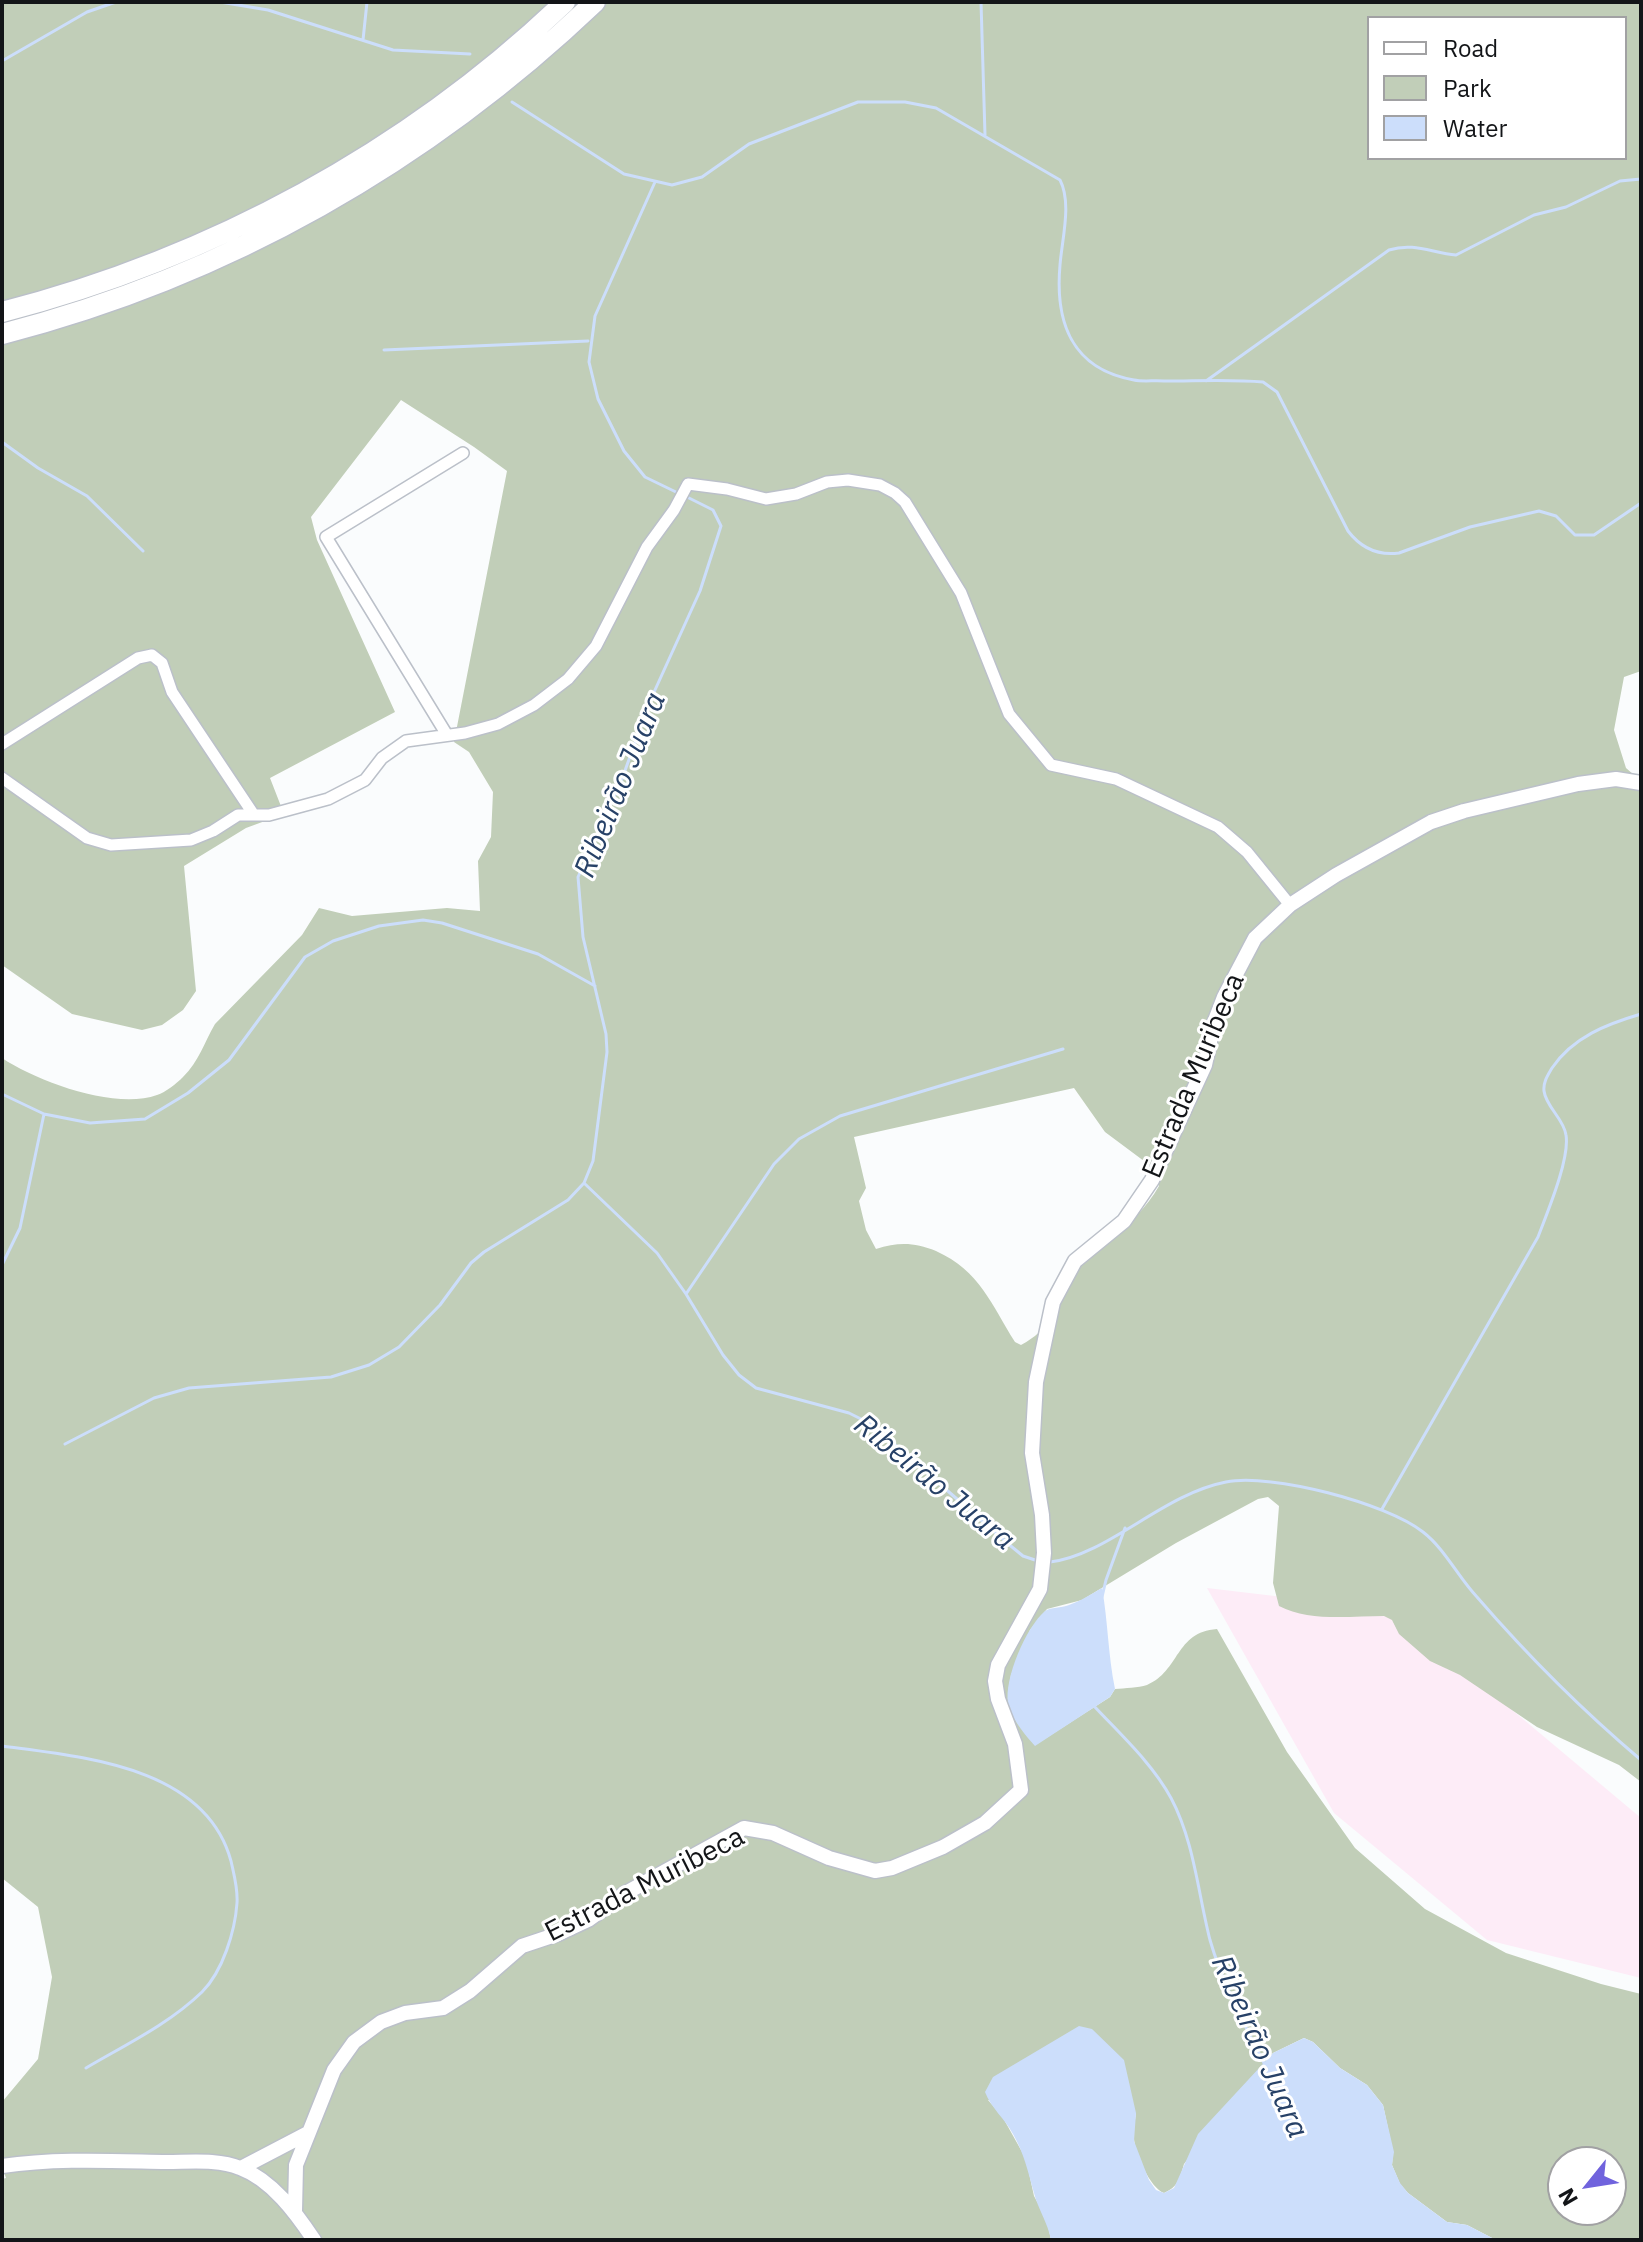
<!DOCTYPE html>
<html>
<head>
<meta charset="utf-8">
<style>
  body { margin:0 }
  #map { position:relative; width:1643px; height:2242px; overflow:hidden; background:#fafcfd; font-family:"IBM Plex Sans",sans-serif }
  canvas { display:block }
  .frame { position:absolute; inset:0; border:4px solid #131518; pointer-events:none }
  .legend { position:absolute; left:1367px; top:16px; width:260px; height:144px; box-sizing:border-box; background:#fff; border:2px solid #a1a1a3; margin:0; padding:10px 14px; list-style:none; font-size:24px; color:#131518 }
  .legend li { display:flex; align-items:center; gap:16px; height:40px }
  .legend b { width:40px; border:2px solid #a1a1a3 }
  .north { position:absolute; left:1547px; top:2146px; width:80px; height:80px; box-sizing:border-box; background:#fff; border:2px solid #a1a1a3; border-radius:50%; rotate:240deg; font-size:22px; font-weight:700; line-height:32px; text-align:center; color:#131518 }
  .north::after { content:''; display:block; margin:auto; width:28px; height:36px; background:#7063dd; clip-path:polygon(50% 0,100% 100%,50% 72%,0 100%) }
</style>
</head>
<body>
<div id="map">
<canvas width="1643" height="2242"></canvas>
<div class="frame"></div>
<ul class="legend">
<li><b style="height:10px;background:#fff"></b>Road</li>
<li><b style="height:22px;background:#c1ceb8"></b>Park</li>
<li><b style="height:22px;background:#ccdefb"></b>Water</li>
</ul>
<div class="north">N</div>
</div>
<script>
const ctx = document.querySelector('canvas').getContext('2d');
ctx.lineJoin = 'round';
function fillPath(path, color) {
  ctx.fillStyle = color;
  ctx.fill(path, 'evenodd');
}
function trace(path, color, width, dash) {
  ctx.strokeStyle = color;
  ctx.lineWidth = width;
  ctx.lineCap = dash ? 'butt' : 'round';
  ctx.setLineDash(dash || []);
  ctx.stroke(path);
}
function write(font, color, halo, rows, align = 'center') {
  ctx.font = font + ' "IBM Plex Sans",sans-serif';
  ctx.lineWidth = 6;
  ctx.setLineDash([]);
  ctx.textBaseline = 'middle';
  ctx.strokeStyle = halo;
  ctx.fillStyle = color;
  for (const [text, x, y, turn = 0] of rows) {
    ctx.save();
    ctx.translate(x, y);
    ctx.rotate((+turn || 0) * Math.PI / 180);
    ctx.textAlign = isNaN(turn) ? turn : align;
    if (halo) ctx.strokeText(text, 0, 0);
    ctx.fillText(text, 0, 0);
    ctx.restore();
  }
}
const industrial = new Path2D(`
  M1207 1588 1393 1610 1641 1818V1978L1487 1940 1334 1813Z`);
const green = new Path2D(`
  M2 2H1641V671L1624 677 1614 730 1626 768 1641 781V1782L1619 1765 1537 1727 1460 1675 1430 1661 1399 1634 1392 1620 1384 1616C1350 1616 1309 1622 1279 1606L1273 1583 1279 1506 1268 1497 1258 1499 1176 1543 1082 1600 1047 1609 1030 1630 1011 1675 1008 1692V1706L1035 1745 1110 1697 1115 1689C1125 1688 1138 1688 1147 1685 1180 1671 1175 1632 1217 1629L1287 1752 1355 1848 1425 1909 1506 1953 1601 1984 1641 1994V2240H1496L1467 2225 1447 2222 1408 2193 1400 2184 1392 2165 1393 2152 1383 2105 1367 2085 1340 2068 1313 2042 1304 2038 1273 2053 1184 2164C1180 2178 1178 2187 1164 2193 1150 2188 1135 2153 1134 2139 1133 2130 1135 2121 1136 2113L988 2100 1002 2116 1026 2159 1034 2196 1047 2220 1051 2240H2V2179L6 2178 2 2167V2102L38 2059 52 1977 38 1907 2 1878V1058C38 1082 115 1110 157 1095 166 1092 176 1084 183 1077 199 1061 204 1043 215 1024L302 935 319 908 352 916 447 908 480 911 478 861 491 837 493 792 469 752 454 742 507 471 474 447 401 400 311 517 317 540 395 712 270 778 284 814 246 828 184 866 196 991 183 1010 162 1025 142 1030 72 1014 2 965ZM1369 18H1625V158H1369ZM1074 1088 1105 1132 1152 1167 1159 1186C1135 1228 1089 1253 1053 1285 1048 1317 1052 1328 1021 1345L1015 1342C991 1304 980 1271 936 1251 914 1242 898 1242 876 1249L866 1230 859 1201 866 1188 854 1137ZM1563 2162H1611V2210H1563Z`);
const water = new Path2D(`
  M1102 1588C1108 1621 1108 1655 1115 1689L1110 1697 1035 1746C1025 1735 1011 1718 1008 1703 1004 1679 1026 1627 1045 1611 1051 1607 1061 1608 1069 1605 1081 1601 1091 1594 1102 1588Z
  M1079 2026 1092 2029 1124 2060 1136 2113 1134 2141 1149 2180 1156 2190 1164 2193 1174 2188 1198 2134 1273 2053 1304 2038 1313 2042 1340 2068 1367 2085 1383 2105 1394 2152 1392 2165 1400 2183 1408 2193 1447 2222 1467 2225 1496 2240H1051C1048 2223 1038 2209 1034 2193 1028 2172 1024 2153 1013 2134 1005 2119 991 2108 985 2092L993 2077Z`);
const stream = new Path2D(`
  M220 2 268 10 393 50 470 54
  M981 2 985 135
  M363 40 367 2
  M2 61 87 12 116 2
  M512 102 624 174 672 185 702 177 749 144 858 102H905L936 108 1060 180C1072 203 1062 239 1060 265 1055 321 1071 369 1134 380 1143 382 1155 380 1164 381 1197 381 1231 379 1263 382L1277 392 1348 531C1361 548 1377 556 1399 553L1470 527 1539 511 1556 516 1575 535H1594L1641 503
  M655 182 595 316 589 362 598 399 624 451 645 477 678 493
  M384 350 588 341
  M1206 381 1389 250C1414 242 1432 253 1456 255L1534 215 1566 207 1620 181 1641 179
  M2 442 38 468 87 496 143 551
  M2 1094 44 1114 90 1123 145 1119 188 1093 229 1060 305 957 333 941 379 926 423 920 442 923 538 954 595 986
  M584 1183 657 1253 686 1294 723 1355 739 1375 756 1388 849 1413 871 1424 1012 1547 1023 1556 1038 1561
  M2 1265 20 1228 44 1114
  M686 1294 774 1164 799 1139 840 1116 1063 1049
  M65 1444 154 1398 189 1388 331 1377 369 1365 399 1347 440 1305 471 1263 484 1252 568 1200 584 1183 593 1161 607 1052 606 1034 583 937 578 877 622 779 650 701 700 591 721 526 713 510 685 496
  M1382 1509 1538 1237C1547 1213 1570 1159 1566 1135 1564 1119 1546 1107 1544 1091 1543 1082 1548 1075 1552 1068 1573 1037 1607 1024 1641 1014
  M1050 1562C1108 1555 1163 1494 1226 1482 1272 1473 1386 1503 1423 1532 1445 1549 1458 1577 1477 1597 1528 1656 1582 1710 1641 1760
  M1102 1597 1106 1580 1125 1528
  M1093 1705C1120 1734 1152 1763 1171 1798 1194 1841 1198 1893 1210 1940 1222 1982 1244 2024 1264 2063
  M2 1746C83 1757 205 1766 231 1861 234 1875 238 1888 237 1903 235 1931 223 1971 202 1992 169 2024 125 2045 86 2068`);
const minor = new Path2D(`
  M447 735 326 537 463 453
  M2 744 138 658 152 655 162 663 172 692 254 815
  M2 778 87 838 111 845 191 840 213 831 238 815H269L328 799 365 780 382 758 406 741 465 733 498 724 534 705 568 679 596 646 647 547 674 510 688 484 727 489 766 499 796 494 827 482 848 480 880 485 895 493 905 502 961 593 1009 714 1051 765 1116 779 1218 827 1247 852 1290 905`);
const tertiary = new Path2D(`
  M2 2166C57 2158 112 2161 167 2162 190 2162 219 2159 240 2168 272 2180 296 2213 314 2240
  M241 2168 308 2133
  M295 2211 296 2165 334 2070 354 2042 381 2022 405 2013 443 2008 470 1991 522 1946 558 1934 588 1920 624 1894 744 1828 773 1833 829 1858 875 1871 892 1868 943 1847 985 1823 1021 1790 1015 1744 998 1699 995 1681 998 1665 1040 1589 1044 1553 1042 1515 1032 1453 1036 1382 1053 1302 1075 1261 1124 1221 1152 1180 1205 1065 1214 1023 1224 997 1255 938 1290 905 1336 875 1431 822 1464 811 1578 784 1616 779 1641 783`);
const motorway = new Path2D(`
  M2 312C212 258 408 152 565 2
  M2 334C227 276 427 162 595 2`);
const streetNames = [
  ["Estrada Muribeca",1194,1076,-67],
  ["Estrada Muribeca",645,1885,-27]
];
const waterNames = [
  ["Ribeirão Juara",621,785,-68],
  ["Ribeirão Juara",934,1483,39],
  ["Ribeirão Juara",1259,2047,66]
];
fillPath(industrial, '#fdecf7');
fillPath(green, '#c1ceb8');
fillPath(water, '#ccdefb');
trace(stream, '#ccdefb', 3);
trace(minor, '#bbc0c9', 14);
trace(tertiary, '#bbc0c9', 17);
trace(motorway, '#bbc0c9', 23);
trace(minor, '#fff', 11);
trace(tertiary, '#fff', 14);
trace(motorway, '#fff', 20);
write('28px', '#131518', '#fff', streetNames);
write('italic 30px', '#274167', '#fff', waterNames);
</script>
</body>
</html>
